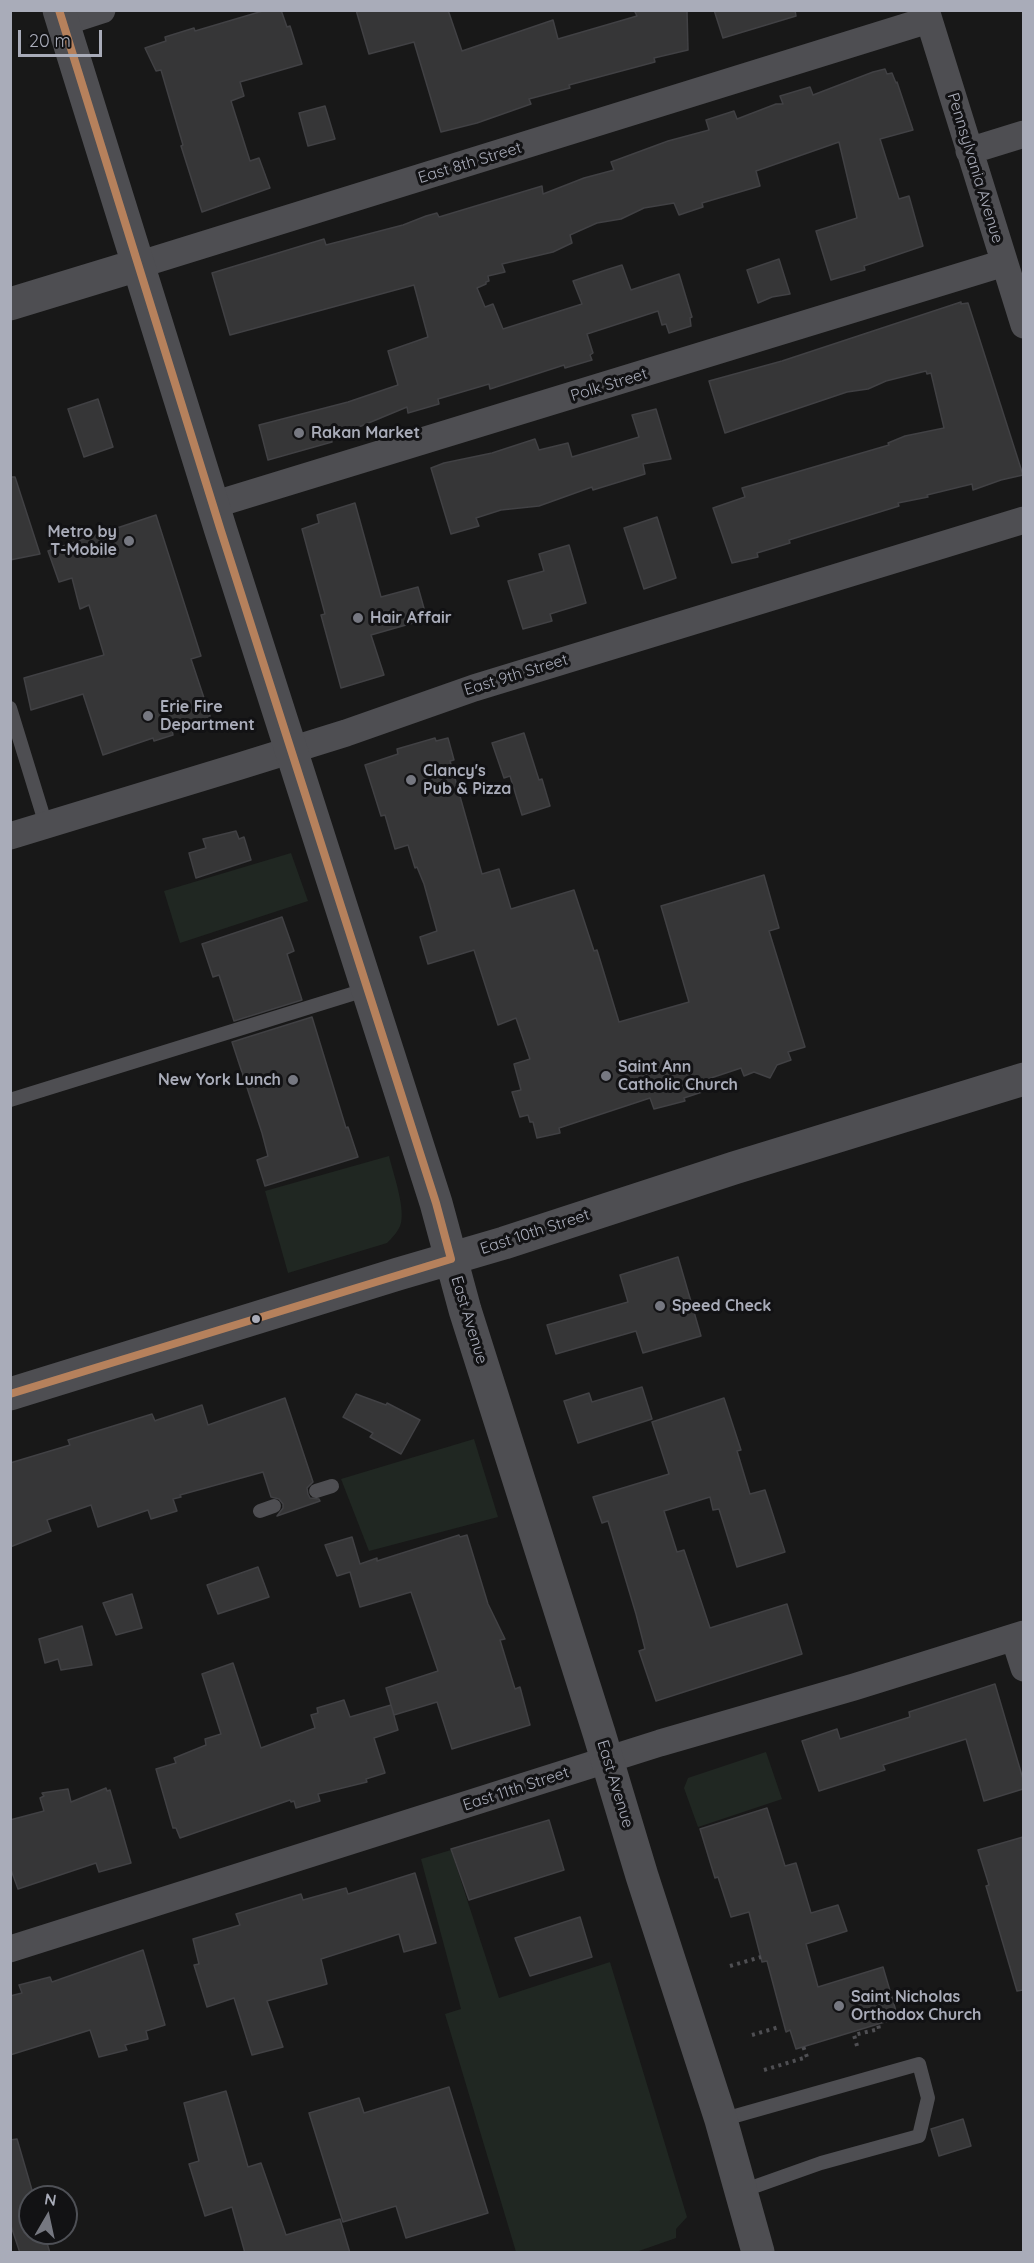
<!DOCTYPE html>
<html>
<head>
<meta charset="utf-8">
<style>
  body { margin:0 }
  #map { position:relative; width:1034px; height:2263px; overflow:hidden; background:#181818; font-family:Quicksand,sans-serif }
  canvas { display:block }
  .frame { position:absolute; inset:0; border:12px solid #a9acb9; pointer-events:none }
  .north { position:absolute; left:18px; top:2185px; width:60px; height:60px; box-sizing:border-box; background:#121214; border:2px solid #4e5056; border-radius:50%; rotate:9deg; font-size:16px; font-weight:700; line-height:24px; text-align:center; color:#a9acb9 }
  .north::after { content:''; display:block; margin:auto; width:21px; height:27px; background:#767881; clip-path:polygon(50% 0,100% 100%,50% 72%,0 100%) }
  .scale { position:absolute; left:18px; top:30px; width:84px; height:27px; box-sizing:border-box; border:3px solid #a9acb9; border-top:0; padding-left:8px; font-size:18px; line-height:21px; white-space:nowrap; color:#a9acb9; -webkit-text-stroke:4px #121214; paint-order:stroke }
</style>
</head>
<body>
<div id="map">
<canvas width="1034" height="2263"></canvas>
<div class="frame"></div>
<div class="north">N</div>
<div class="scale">20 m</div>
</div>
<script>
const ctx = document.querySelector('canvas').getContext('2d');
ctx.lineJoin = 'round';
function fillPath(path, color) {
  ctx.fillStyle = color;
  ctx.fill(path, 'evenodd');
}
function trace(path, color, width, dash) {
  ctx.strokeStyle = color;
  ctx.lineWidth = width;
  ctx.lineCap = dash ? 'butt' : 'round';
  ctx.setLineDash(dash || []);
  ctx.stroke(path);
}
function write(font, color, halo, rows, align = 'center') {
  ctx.font = font + ' Quicksand,sans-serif';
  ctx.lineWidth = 6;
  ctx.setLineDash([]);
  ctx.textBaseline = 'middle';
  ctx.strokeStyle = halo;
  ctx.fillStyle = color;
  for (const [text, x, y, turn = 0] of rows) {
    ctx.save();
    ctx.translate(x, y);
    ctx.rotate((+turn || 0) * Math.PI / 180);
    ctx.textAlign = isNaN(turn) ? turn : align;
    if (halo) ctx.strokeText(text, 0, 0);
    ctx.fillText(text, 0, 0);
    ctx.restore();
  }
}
const green = new Path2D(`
  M291 853 308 901 180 943 164 891Z
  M389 1156C393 1173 405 1206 401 1223 399 1231 392 1238 387 1243L288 1273 265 1191Z
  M474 1439 498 1517 369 1551 341 1479Z
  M766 1752 782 1799 698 1827 684 1788 688 1778Z
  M451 1850 499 1998 610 1962 687 2217 676 2229V2238L636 2252H516L445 2014 461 2009 421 1859Z`);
const building = new Path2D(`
  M266 10H281L287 27 290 26 302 64 240 82 244 96 231 101 250 161 259 158 270 188 202 212 181 146 183 145 161 70 156 71 145 48 166 41 165 37 194 28 195 31Z
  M356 10H448L462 51 553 20 558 39 637 16 634 10H687L688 50 654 58 655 62 569 85 570 88 529 99 531 104 477 123 441 132 414 42 369 54Z
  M714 10H795L796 16 723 38Z
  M885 69 887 74 892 73 896 83 897 82 913 130 880 139 899 199 909 196 923 246 864 266 865 270 831 280 816 231 857 218 839 142 756 171 760 186 702 203 703 207 679 215 674 203 644 208 621 219 597 223 570 235 572 243 553 252 502 264 505 272 488 276 489 281 486 282V284L477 288 485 307 493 304 503 329 582 304 573 281 609 269 622 265 631 290 679 274 692 317 690 318 691 326 669 333 666 324 662 325 658 311 587 334 593 353 590 355 592 360 565 368 564 365 490 389 489 384 438 399 439 404 408 413 407 407 342 434 331 436 332 442 268 460 259 425 348 402 398 385 388 351 428 337 414 285 230 335 212 273 324 239 326 245 403 225 426 216 437 213 439 217 542 186 543 194 584 178 614 170 611 162 668 141 709 130 706 120 734 111 737 119 776 104H783L780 96 810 87 813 95 873 72Z
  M325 106 335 139 308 146 299 113Z
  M779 259 790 294 772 297 758 303 747 270Z
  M961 302V304L968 303 1023 475 1001 480 973 490 972 484 927 495 928 497 898 503 899 506 789 540 790 543 757 553 758 557 732 563 713 508 745 497 742 488 889 445 888 443 905 436 944 428 931 373 927 374 926 371 886 381 868 389 847 392 725 433 709 381 782 361Z
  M98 399 113 447 84 457 68 409Z
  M656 409 671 459 643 464 645 474 593 490 592 487 539 506 501 510 476 518 479 526 451 534 431 468 444 463 492 453 535 439 539 450 568 443 572 457 639 437 632 415Z
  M10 477H15L40 554 10 560Z
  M355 503 381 597 418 587 427 619 371 635 384 675 341 688 321 615 325 614 302 529 319 523 317 515Z
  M156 515 201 656 191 659 211 719 172 729 173 735 154 741 153 738 103 755 83 694 31 710 24 678 104 655 89 605 80 609 72 578 59 582 48 551Z
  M657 517 676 578 644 589 624 528Z
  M569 545 586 603 550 614 552 621 523 629 508 581 544 571 539 554Z
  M524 733 539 780 542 779 550 806 522 815 510 776 504 778 492 743Z
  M435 738 436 741 448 738 454 760 450 761 482 874 499 869 511 909 574 890 594 951 597 950 619 1022 689 1002 661 906 764 875 779 928 769 931 805 1047 788 1052 791 1060 777 1065 770 1078 754 1072 744 1076 741 1068 702 1081 705 1091 684 1098 685 1101 654 1109 650 1098 559 1128 560 1133 537 1138 533 1122H530L528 1115 520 1117 512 1092 521 1090 514 1064 530 1059 516 1018 498 1025 474 950 428 964 420 937 437 931 424 884 417 867 415 868 408 845 395 849 385 815 381 816 365 765 398 754 397 749Z
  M236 831 239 839 244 837 251 860 196 878 189 853 206 848 203 839Z
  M282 917 294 951 287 954 302 1000 234 1021 219 975 213 977 202 944Z
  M312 1017 346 1128 348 1127 358 1157 265 1186 257 1160 268 1156 262 1133 232 1042Z
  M678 1257 701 1336 643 1353 636 1331 556 1354 547 1325 628 1302 620 1275Z
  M642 1387 652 1419 578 1443 564 1401 589 1393 592 1402Z
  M356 1394 386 1405 387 1403 420 1420 401 1454 370 1437 373 1433 343 1417Z
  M285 1398 313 1482 307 1488 308 1494 310 1498 319 1499 320 1501 277 1516 283 1508V1504L279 1499 271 1497 263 1472 180 1495 181 1497 173 1499 177 1511 151 1519 148 1510 98 1527 91 1505 47 1520 51 1531 10 1547V1463L70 1445 68 1440 152 1414 155 1421 157 1420 202 1405 208 1425Z
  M724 1398 741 1450 737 1451 750 1494 765 1490 785 1552 737 1567 719 1509 713 1510 710 1497 664 1511 677 1552 684 1550 710 1628 787 1604 802 1654 656 1701 639 1651 645 1649 636 1614 608 1521 602 1523 593 1497 669 1474 652 1422Z
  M459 1535 460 1537 467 1535 488 1604 505 1639 500 1640 515 1689 520 1687 530 1725 452 1749 437 1702 394 1715 386 1688 438 1671 411 1592 360 1607 350 1572 337 1576 325 1545 352 1537 360 1564 377 1558V1561Z
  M258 1567 269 1597 218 1614 207 1585Z
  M132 1594 142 1628 116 1635 103 1603Z
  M82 1626 92 1665 61 1670 58 1659 45 1663 39 1639Z
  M233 1663 261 1748 315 1728 311 1715 318 1713 317 1708 344 1700 350 1717 391 1705 398 1730 374 1738 385 1773 366 1779 367 1782 318 1794 320 1801 296 1808 294 1801 291 1802 290 1800 180 1838 176 1828H173L156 1769 176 1763 174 1758 206 1745 205 1739 221 1734 202 1674Z
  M995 1684 1023 1779V1789L984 1801 966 1739 883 1765 885 1770 819 1791 802 1741 837 1729 840 1739 910 1717 909 1712Z
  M106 1788 107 1791 110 1790 131 1863 99 1872 96 1863 18 1889 10 1867V1820L44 1811 40 1798 44 1796 42 1793 68 1789 71 1802Z
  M767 1808 785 1866 796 1863 811 1913 838 1905 847 1931 806 1944 818 1987 883 1967 898 2018 796 2049 790 2030 786 2032 767 1961 762 1962 749 1912 731 1917 718 1877 715 1878 700 1829Z
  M549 1820 564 1870 469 1900 451 1849Z
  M1023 1837V1990L1017 1991 986 1886 989 1885 978 1850Z
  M415 1873 436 1943 404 1952 399 1934 321 1959 327 1984 267 2001 283 2047 252 2055 234 1998 207 2007 194 1965 199 1964 193 1939 240 1925 236 1914 301 1894 303 1900 346 1888 348 1894Z
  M580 1917 592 1957 530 1976 515 1938Z
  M143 1950 165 2025 146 2031 148 2039 125 2045 127 2050 99 2057 90 2030 10 2055V1996L22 1993 19 1985 50 1977 52 1982Z
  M449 2087 488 2213 406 2238 396 2206 343 2222 309 2113 359 2098 364 2113Z
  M226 2091 248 2167 261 2163 286 2235 340 2219 350 2253H245L232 2207 205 2216 189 2164 199 2161 184 2103Z
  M963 2119 971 2146 939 2156 931 2129Z
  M17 2139 34 2197H30V2233H44L50 2253H20L10 2223V2140Z`);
const path = new Path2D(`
  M730 1966 761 1957
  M752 2035 779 2027
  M857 2046 854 2035 879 2029 878 2024
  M764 2070 807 2057 803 2046`);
const service = new Path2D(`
  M10 708 46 825
  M10 1100 368 989
  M316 1491 332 1486
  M260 1511 274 1506
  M721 2120 919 2064 928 2098 919 2136 821 2163 742 2191`);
const minor = new Path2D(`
  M926 10 1024 325
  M62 23 102 10
  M969 151 1024 134
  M138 265 928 20
  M213 505 1004 263
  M10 836 240 766 346 733 474 688 1024 520
  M1014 1637 1024 1668
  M10 1949 660 1743 854 1687 1024 1634`);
const tertiary = new Path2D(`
  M59 10 221 531 436 1203 465 1310 599 1733 642 1876 721 2120 758 2252
  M10 304 138 265
  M10 1394 398 1274 504 1243 734 1168 1024 1079`);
const bus1 = new Path2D(`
  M10 1394 451 1259 436 1203 221 531 59 10`);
const markers = [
  [299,433,6,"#767881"],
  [129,541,6,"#767881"],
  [358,618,6,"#767881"],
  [148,716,6,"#767881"],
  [411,780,6,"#767881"],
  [606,1076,6,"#767881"],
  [293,1080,6,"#767881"],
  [660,1306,6,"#767881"],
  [256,1319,5,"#a9acb9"],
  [839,2006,6,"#767881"]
];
const streetNames = [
  ["East 8th Street",470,163,-17],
  ["Pennsylvania Avenue",975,168,73],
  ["Polk Street",609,385,-17],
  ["East 9th Street",516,675,-17],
  ["East 10th Street",535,1232,-18],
  ["East Avenue",469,1320,73],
  ["East Avenue",615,1784,73],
  ["East 11th Street",516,1789,-18]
];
const poiNames = [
  ["Rakan Market",311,433],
  ["Metro by",117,532,"right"],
  ["T-Mobile",117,550,"right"],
  ["Hair Affair",370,618],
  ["Erie Fire",160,707],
  ["Department",160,725],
  ["Clancy's",423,771],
  ["Pub & Pizza",423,789],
  ["Saint Ann",618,1067],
  ["Catholic Church",618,1085],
  ["New York Lunch",281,1080,"right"],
  ["Speed Check",672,1306],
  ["Saint Nicholas",851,1997],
  ["Orthodox Church",851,2015]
];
fillPath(green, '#202722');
fillPath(building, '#363637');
trace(building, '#414144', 1.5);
trace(path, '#4f4f53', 4, [3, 4.5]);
trace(service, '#4e4e52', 14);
trace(minor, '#4e4e52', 27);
trace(tertiary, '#4e4e52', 33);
trace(bus1, '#b6815c', 8);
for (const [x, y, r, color] of markers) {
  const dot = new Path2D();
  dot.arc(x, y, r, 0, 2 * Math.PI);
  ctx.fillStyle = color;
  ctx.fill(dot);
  trace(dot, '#121214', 2);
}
write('16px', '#a9acb9', '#121214', streetNames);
write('bold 16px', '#a9acb9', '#121214', poiNames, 'left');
</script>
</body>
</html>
